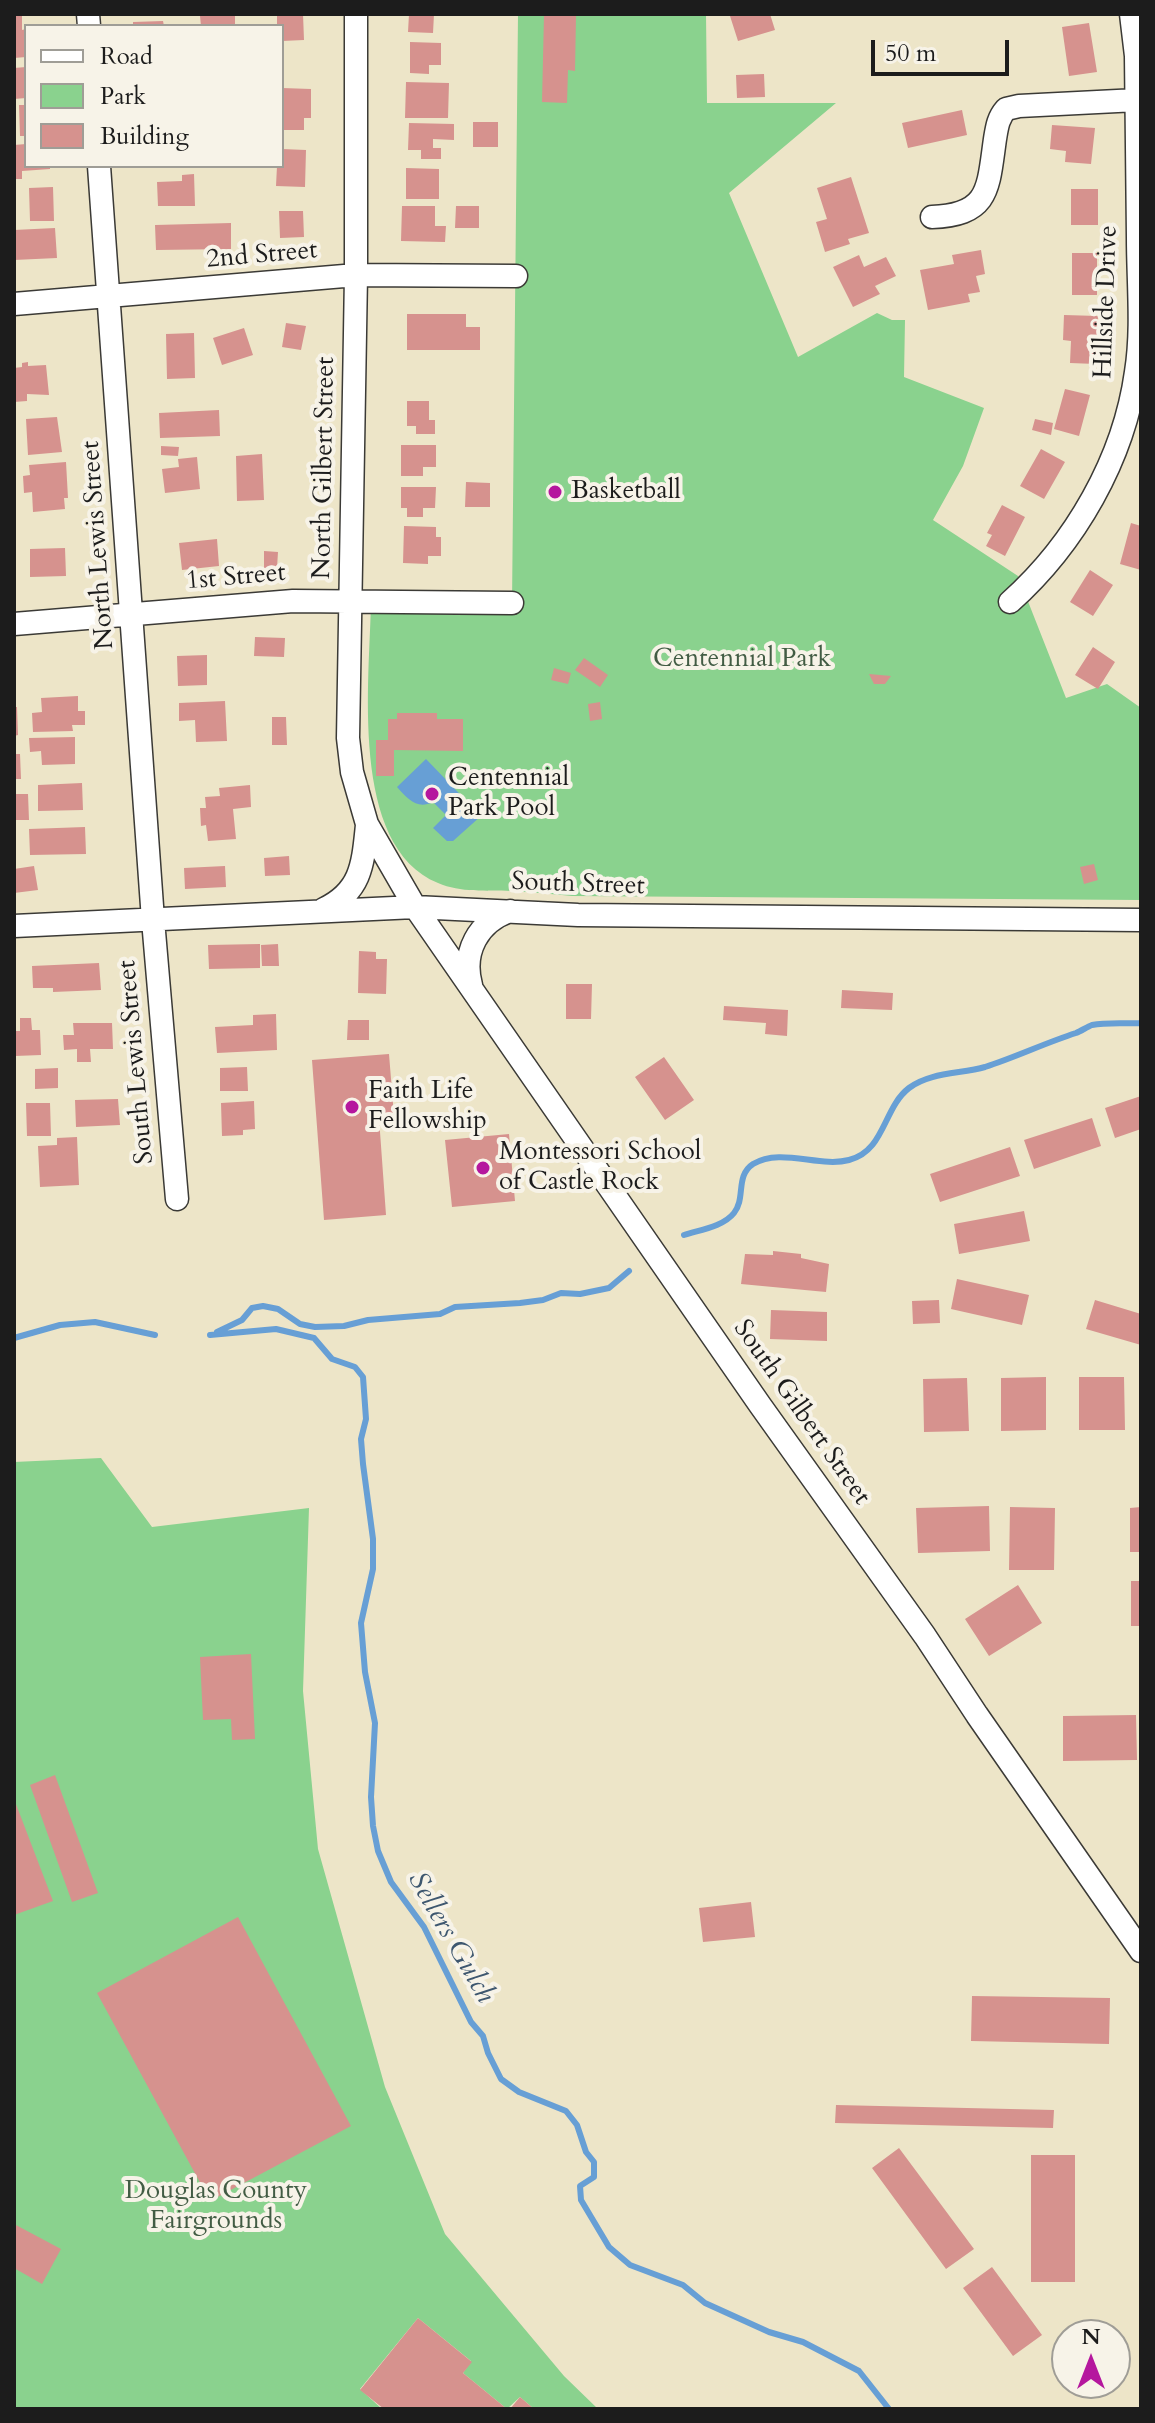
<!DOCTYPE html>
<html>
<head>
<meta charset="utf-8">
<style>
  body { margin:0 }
  #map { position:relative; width:1155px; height:2423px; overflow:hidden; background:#ede5c8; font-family:Cardo,serif }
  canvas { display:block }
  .frame { position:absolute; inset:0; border:16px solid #1c1c1c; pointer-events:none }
  .legend { position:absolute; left:24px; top:24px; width:260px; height:144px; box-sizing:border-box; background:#f7f3e8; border:2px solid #9f9d96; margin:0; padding:10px 14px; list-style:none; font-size:24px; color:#1c1c1c }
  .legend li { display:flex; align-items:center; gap:16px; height:40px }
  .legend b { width:40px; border:2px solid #9f9d96 }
  .north { position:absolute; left:1051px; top:2319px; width:80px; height:80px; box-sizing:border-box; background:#f7f3e8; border:2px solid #9f9d96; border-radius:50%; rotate:0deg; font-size:22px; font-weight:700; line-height:32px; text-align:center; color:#1c1c1c }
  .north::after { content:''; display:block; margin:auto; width:28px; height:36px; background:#b5179e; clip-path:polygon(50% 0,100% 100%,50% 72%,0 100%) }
  .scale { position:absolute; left:871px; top:40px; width:138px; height:36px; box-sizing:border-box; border:4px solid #1c1c1c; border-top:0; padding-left:10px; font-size:24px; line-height:28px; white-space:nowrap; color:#1c1c1c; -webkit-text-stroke:6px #f7f3e8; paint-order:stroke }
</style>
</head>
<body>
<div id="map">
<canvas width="1155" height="2423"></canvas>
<div class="frame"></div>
<ul class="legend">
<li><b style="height:10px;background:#fff"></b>Road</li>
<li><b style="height:22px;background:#8ad28e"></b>Park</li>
<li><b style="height:22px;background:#d6928e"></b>Building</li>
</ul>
<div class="north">N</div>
<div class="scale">50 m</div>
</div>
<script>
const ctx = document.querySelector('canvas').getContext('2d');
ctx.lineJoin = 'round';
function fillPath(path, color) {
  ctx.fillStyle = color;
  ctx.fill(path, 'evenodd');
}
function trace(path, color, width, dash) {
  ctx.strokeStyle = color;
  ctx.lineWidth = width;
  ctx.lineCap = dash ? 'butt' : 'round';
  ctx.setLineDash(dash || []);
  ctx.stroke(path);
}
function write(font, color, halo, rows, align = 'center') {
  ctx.font = font + ' Cardo,serif';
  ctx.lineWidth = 8;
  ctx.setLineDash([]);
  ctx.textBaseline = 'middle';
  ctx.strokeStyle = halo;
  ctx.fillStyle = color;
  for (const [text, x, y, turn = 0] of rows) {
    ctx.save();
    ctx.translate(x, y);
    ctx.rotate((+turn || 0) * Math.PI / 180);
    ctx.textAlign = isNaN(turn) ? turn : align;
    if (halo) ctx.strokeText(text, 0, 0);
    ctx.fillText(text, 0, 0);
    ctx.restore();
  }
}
const green = new Path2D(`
  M518 14H706L707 103H836L729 193 798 357 877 313 892 320H905L904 377 984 408 963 466 933 520 1018 576 1066 698 1107 684 1141 708V900L572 896C552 894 531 892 511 891 486 890 461 893 438 883 348 846 370 678 371 600L512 603Z
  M101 1458 152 1527 309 1508 303 1691 318 1849 385 2087 445 2234 564 2376 598 2409H534L520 2397 507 2409 463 2373 471 2361 418 2318 360 2389 382 2409H14V1462Z`);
const water = new Path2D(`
  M426 759 481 816 453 841H447L433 828 446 815 433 802C417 810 408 799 397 787Z`);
const stream = new Path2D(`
  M684 1235C699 1230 723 1227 734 1213 746 1198 735 1176 753 1164 781 1147 819 1168 849 1160 885 1151 883 1108 909 1088 930 1072 961 1074 985 1067 1016 1057 1045 1043 1076 1033 1081 1031 1087 1027 1092 1025 1107 1022 1126 1024 1141 1023
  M217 1332 242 1320 252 1308 263 1306 278 1309 300 1324 315 1327 344 1326 368 1320 440 1314 455 1307 520 1303 543 1300 561 1293 580 1294 609 1288 629 1271
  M210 1335 276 1329 314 1338 332 1359 355 1367 363 1377 366 1419 361 1439 363 1464 373 1539V1569L361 1623 365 1672 375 1723 371 1797 373 1826 378 1851 391 1882 424 1927 471 2022 483 2036 488 2053 501 2079 519 2092 566 2111 577 2125 586 2152 594 2162V2177L580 2186 581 2200 609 2247 630 2265 683 2285 705 2303 769 2332 803 2342 859 2371 889 2409
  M14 1338 60 1325 95 1322 155 1335`);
const building = new Path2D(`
  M277 14H303L304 40 282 41V26H277Z
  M409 14H434L433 33 408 32Z
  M736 14H770L775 30 738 41 730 16Z
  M235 15V26H201L200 16Z
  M544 15 576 16 575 71 568 70 567 103 542 102Z
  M14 16H22V30L26 29V57L14 58Z
  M163 21 164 26H133V22Z
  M1089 23 1097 72 1069 76 1062 27Z
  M410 42 441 43V65H429V74L410 73Z
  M26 67V98L14 99V68Z
  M764 74 765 97 737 98 736 75Z
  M406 82 449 83 448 118H405Z
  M282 88 311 89V118H304V130H282Z
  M19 105H26V136H20Z
  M962 110 967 135 908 148 902 123Z
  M473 122H498V147H473Z
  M409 123 454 124V140L433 139V148H441V159H421V150H408Z
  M1052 125 1095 128 1091 164 1065 162 1066 151 1050 149Z
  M26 144V166H50V169L22 171V179H14V145Z
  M282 149 306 150 305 187 276 186 277 166H282Z
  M406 168 439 169V199H406Z
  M194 174 195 206H158L157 182 182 181V175Z
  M851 177 869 233 848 239 850 244 825 252 816 222 827 219 817 188Z
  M53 187 54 221H30L29 188Z
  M1071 189H1098V225H1071Z
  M402 206H435V226H446L445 242 401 241Z
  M456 206H479V228H455Z
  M279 211H303L304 237 280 238Z
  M231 223V249L156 250 155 225Z
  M55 228 57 258 14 260V230Z
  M981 250 985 274 976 276 980 292 968 294 970 302 928 310 920 270 954 264 952 255Z
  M1072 253H1097V295H1072Z
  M859 255 864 267 886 257 896 276 875 286 880 294 853 307 833 267Z
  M407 314H466V327H480V350H407Z
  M1064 315 1098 316 1096 364 1070 363 1071 341 1063 340Z
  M286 323 306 326 301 350 282 347Z
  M244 328 253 355 222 365 213 338Z
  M194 333 195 378 167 379 166 334Z
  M28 362V366L46 365 49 395 27 394V401L14 402V368L22 367V363Z
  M1065 389 1090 395 1079 436 1054 429Z
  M407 401H429V420H435V434H416V426H407Z
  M219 410 220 436 160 438 159 413Z
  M57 417 62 452 28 455 26 419Z
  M1035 419 1053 423 1051 435 1032 430Z
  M401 445H436V467H423V476H401Z
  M161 446 179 447 178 456 161 455Z
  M1041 449 1065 462 1044 499 1020 486Z
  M262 454 264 500 237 501 236 456Z
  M197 457 200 489 165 493 162 469 179 467 178 459Z
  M66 462 68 498H64L65 509 33 512 32 492 24 493 23 476 30 475 29 465Z
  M466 482 490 483V507H465Z
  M401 487H436L435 508H423V517H407V508H401Z
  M1002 505 1025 517 1005 556 986 546 992 535 987 533Z
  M1131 523 1141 526V570L1120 564Z
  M404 526 436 527V537H441V556H428V564L403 563Z
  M217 539 219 566 182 570 179 543Z
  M65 548 66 576 30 577V549Z
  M264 551 278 552 277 568H264Z
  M1090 570 1113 585 1093 616 1070 602Z
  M255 637 285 638 284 657 254 656Z
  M1093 647 1115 662 1098 689 1075 675Z
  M207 655V685L178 686 177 656Z
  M584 658 608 675 600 687 575 670Z
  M554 668 571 673 568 684 551 680Z
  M869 674 891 676 885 684H874Z
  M78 696V711H85V725H72L73 731 33 732 32 713 42 712 41 698Z
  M225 701 227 741 196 742 195 720 179 721V703Z
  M600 702 602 719 590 721 588 704Z
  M14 707H17L18 735 14 736Z
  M397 713H437V719H463V751L394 750V776H376V740H388V719H397Z
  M272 717H286L287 745H272Z
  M75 737V764L42 765 41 751 30 752 29 738Z
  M14 754H20L21 779H14Z
  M82 783 83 810 38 811V785Z
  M250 785 251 807 233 809 236 839 208 841 206 825 201 826 200 808H206L205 797 220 796 219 788Z
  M14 794H28L29 820H14Z
  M85 827 86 854 30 855 29 829Z
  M289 856 290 875 265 876 264 858Z
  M1094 864 1098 880 1084 884 1080 867Z
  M34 866 38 890 14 893V869Z
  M225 866 226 887 185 889 184 868Z
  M260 944V968L209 969 208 945Z
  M278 944 279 966H262L261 945Z
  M359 951 376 952V959H387L386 994 358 993Z
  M99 963 101 990 53 992V988H33L32 966Z
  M566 984H592L591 1019H566Z
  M842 990 893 993 892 1010 841 1008Z
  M724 1006 788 1010 787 1036 765 1034 766 1023 723 1020Z
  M276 1014 277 1050 217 1053 215 1027 253 1025V1015Z
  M20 1018H31L32 1030H40L41 1055 15 1056 14 1031H20Z
  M348 1020H369V1040H347Z
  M73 1023H112L113 1049H90L91 1062H77V1049L64 1050 63 1035H74Z
  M389 1054 394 1116 379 1118 386 1215 324 1220 312 1060Z
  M664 1057 694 1100 665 1120 635 1077Z
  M247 1067 248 1091H220V1068Z
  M58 1068V1088L35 1089V1069Z
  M1141 1096V1129L1115 1138 1105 1108Z
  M118 1099 120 1125 76 1127 75 1100Z
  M254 1101 255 1129 243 1130V1135L222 1136 221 1103Z
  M26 1103H50L51 1136H27Z
  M1092 1118 1101 1146 1034 1169 1024 1140Z
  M509 1134 515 1201 452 1207 445 1140Z
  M77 1137 79 1185 40 1187 38 1146 57 1145V1138Z
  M1010 1147 1020 1176 940 1202 930 1174Z
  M1024 1211 1030 1241 959 1254 954 1224Z
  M773 1251 801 1254V1258L829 1264 826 1292 741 1284 745 1254 773 1255Z
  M957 1279 1029 1295 1022 1325 951 1309Z
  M939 1300 940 1323 913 1324 912 1301Z
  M1095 1300 1141 1314V1345L1086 1329Z
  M771 1310 827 1312V1341L770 1339Z
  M1046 1377V1430L1001 1431V1378Z
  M1079 1377H1124L1125 1430H1079Z
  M967 1378 969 1431 924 1432 923 1379Z
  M989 1506 990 1551 918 1553 916 1508Z
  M1010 1507 1055 1508 1054 1570H1009Z
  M1141 1507V1552H1130V1508Z
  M1131 1581H1141V1626H1131Z
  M1018 1585 1042 1623 989 1656 965 1619Z
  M251 1654 255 1739 232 1740 231 1719 203 1720 200 1657Z
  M1136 1715 1137 1760 1063 1761V1716Z
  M55 1775 98 1893 72 1902 30 1785Z
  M14 1799 53 1901 14 1915Z
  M751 1902 755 1937 703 1942 699 1908Z
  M238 1917 351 2126 210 2201 97 1993Z
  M972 1996 1110 1998 1109 2044 971 2041Z
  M836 2105 1054 2110 1053 2128 835 2123Z
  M899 2148 974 2249 946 2269 872 2168Z
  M1031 2155H1075V2282H1031Z
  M14 2224 61 2249 42 2284 14 2268Z
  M992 2267 1042 2335 1013 2356 963 2288Z
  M418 2318 472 2362 463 2373 507 2409H384L360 2390Z
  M520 2397 534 2409H510Z`);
const minor = new Path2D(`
  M88 14 89 26
  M356 14V275L348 738 352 772 367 824 415 907 760 1405 925 1636 977 1715 1141 1951
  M99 166 153 920 177 1199
  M932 217C990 215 988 188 995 139 997 127 998 118 1006 109L1019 106 1137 100
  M14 304 356 275 516 276
  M1010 602C1075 544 1124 459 1136 372 1143 329 1138 282 1138 238 1137 178 1137 117 1136 56L1131 14
  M14 624 293 601 512 603
  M324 909C362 891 363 863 367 825
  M14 926 415 907 578 915 1141 920
  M471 985C462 952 478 922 510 911`);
const markers = [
  [555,492,8,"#b5179e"],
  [432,794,8,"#b5179e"],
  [352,1107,8,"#b5179e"],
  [483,1168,8,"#b5179e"]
];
const streetNames = [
  ["2nd Street",262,256,-5],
  ["Hillside Drive",1107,302,-88],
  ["North Gilbert Street",325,468,-89],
  ["North Lewis Street",99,545,-94],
  ["1st Street",236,578,-5],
  ["South Street",578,885,2],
  ["South Lewis Street",137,1062,-95],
  ["South Gilbert Street",801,1413,55]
];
const poiNames = [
  ["Basketball",571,492],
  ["Centennial",448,779],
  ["Park Pool",448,809],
  ["Faith Life",368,1092],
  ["Fellowship",368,1122],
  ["Montessori School",499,1153],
  ["of Castle Rock",499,1183]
];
const parkNames = [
  ["Centennial Park",742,660],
  ["Douglas County",216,2192],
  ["Fairgrounds",216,2222]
];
const waterNames = [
  ["Sellers Gulch",450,1938,60]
];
fillPath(green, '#8ad28e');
fillPath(water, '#679fd5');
trace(stream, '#679fd5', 6);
fillPath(building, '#d6928e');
trace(minor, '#3b3a36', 25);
trace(minor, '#fff', 22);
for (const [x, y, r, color] of markers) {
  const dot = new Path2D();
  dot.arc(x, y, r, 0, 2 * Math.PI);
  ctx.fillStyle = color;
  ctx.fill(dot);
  trace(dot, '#f7f3e8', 3);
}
write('26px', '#1c1c1c', '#f7f3e8', streetNames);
write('26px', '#1c1c1c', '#f7f3e8', poiNames, 'left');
write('26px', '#425c44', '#f7f3e8', parkNames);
write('italic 28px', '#3e576f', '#f7f3e8', waterNames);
</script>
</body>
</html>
